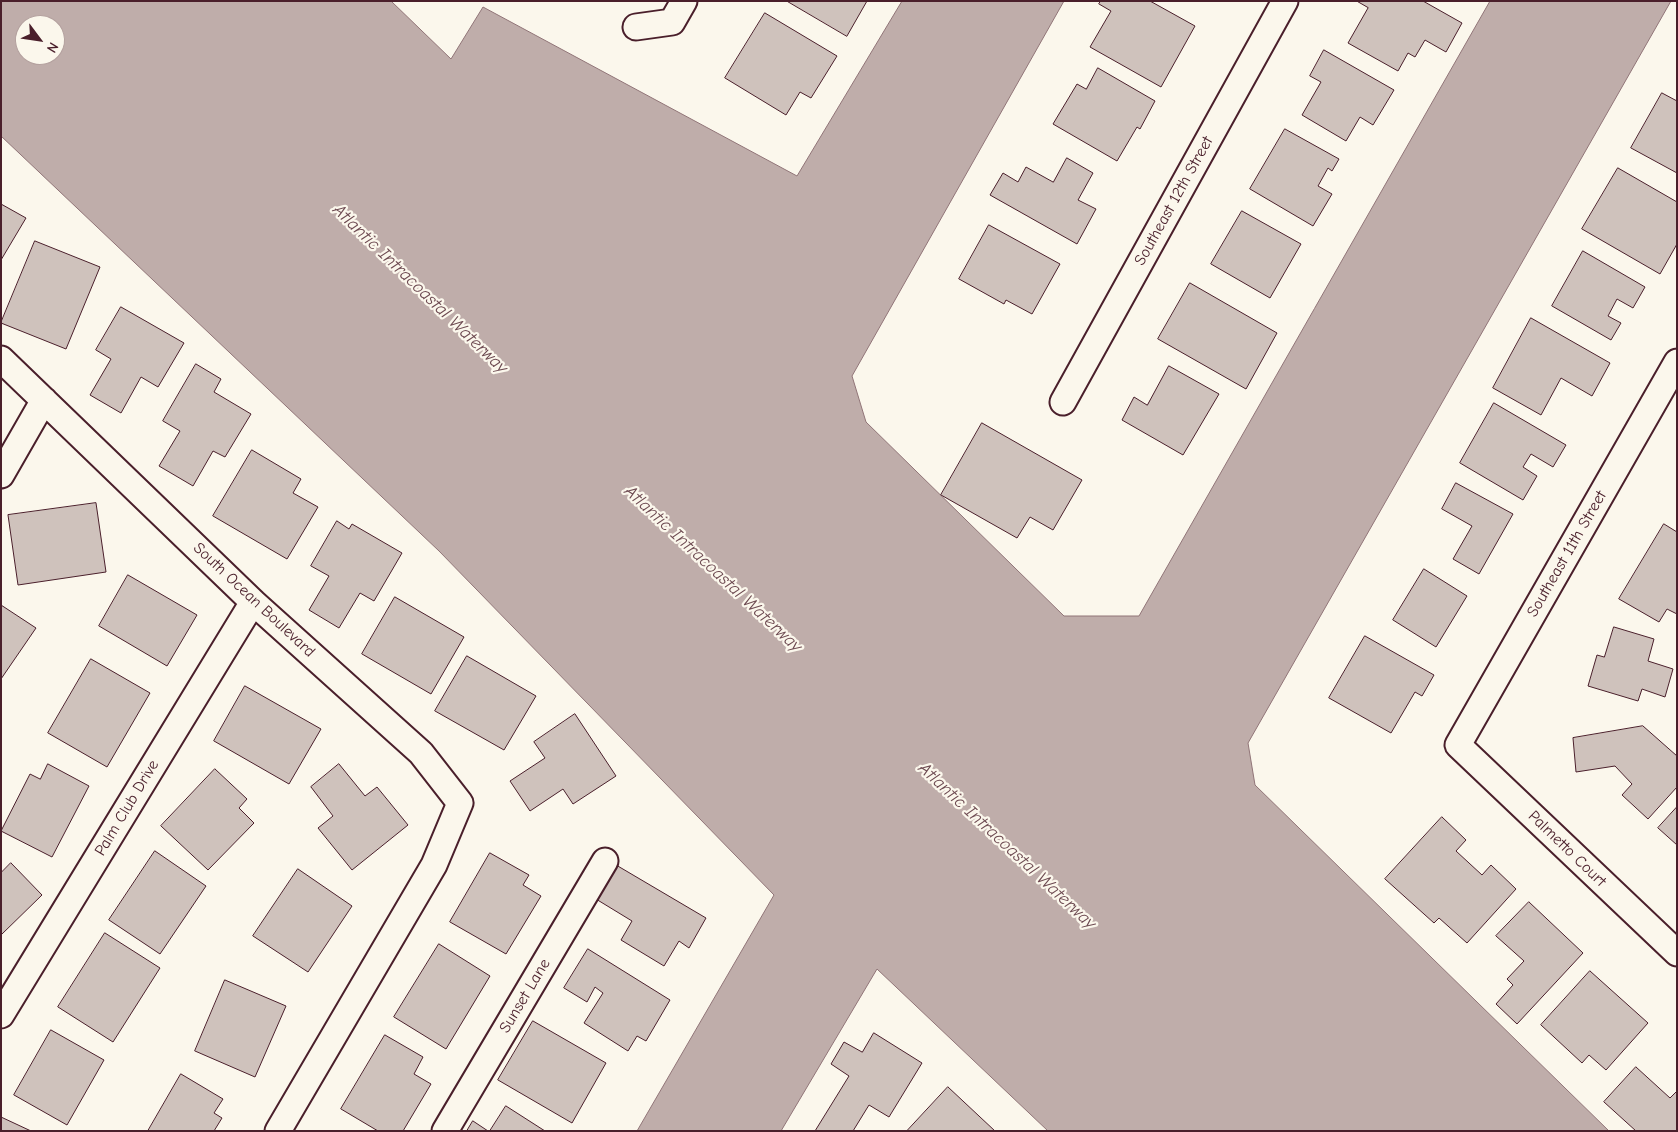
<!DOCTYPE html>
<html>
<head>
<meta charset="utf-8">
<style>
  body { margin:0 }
  #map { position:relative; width:1678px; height:1132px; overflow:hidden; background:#fbf7ec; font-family:"Comic Neue",sans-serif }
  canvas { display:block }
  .frame { position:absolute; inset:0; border:2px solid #4a1f2b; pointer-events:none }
  .north { position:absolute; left:15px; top:15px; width:50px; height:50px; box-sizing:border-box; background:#fbf7ec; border:1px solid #b4a19f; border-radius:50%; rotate:121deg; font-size:14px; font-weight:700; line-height:20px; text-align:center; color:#4a1f2b }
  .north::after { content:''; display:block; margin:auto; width:18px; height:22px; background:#4a1f2b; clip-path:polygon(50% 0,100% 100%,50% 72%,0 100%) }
</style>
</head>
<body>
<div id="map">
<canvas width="1678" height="1132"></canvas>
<div class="frame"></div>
<div class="north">N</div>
</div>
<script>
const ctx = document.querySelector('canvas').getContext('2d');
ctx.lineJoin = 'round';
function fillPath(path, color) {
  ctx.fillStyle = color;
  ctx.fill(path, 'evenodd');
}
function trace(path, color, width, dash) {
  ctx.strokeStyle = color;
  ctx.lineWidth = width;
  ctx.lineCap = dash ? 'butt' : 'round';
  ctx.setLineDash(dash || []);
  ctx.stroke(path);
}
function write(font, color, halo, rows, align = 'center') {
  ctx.font = font + ' "Comic Neue",sans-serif';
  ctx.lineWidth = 4.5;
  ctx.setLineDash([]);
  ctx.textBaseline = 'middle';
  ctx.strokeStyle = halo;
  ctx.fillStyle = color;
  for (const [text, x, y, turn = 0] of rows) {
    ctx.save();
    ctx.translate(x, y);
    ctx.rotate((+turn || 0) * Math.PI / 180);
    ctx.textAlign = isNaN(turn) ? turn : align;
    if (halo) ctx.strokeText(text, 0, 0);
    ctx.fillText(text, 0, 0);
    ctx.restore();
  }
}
const water = new Path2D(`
  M1 1H391L451 59 483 7 797 176 902 1H1064L852 376 866 422 1064 616H1139L1490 1H1671L1248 743 1255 785 1609 1131H1048L877 969 781 1131H637L774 895 439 551 1 136ZM25 25H55V55H25Z`);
const building = new Path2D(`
  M787 1H867L847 36Z
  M1101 1H1150L1195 26 1161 87 1090 47 1111 11 1099 4Z
  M1357 1H1423L1462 23 1446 52 1425 40 1415 57 1408 53 1398 71 1348 43 1368 8Z
  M765 13 837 56 811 98 800 92 786 115 725 78Z
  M1324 50 1394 90 1373 125 1360 117 1346 141 1302 115 1321 82 1310 76Z
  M1098 68 1155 101 1140 129 1137 127 1117 161 1053 124 1077 84 1086 89Z
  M1662 93 1677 101V173L1631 148Z
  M1285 129 1339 159 1332 171 1328 168 1318 186 1332 194 1313 226 1250 189Z
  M1067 158 1093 173 1078 200 1096 209 1077 244 990 195 1003 173 1018 182 1026 167 1053 182Z
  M1618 168 1677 202V244L1660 274 1582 229Z
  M1 204 26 218 1 260Z
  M1242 211 1301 244 1270 298 1211 264Z
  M989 225 1060 264 1032 314 1006 300 1004 304 959 279Z
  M35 241 100 267 66 349 1 323Z
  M1583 251 1645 287 1633 308 1617 299 1608 316 1621 323 1611 340 1552 306Z
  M1190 283 1277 333 1246 389 1158 339Z
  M121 307 184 343 158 387 141 377 121 413 90 395 111 359 96 350Z
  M1531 318 1610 363 1592 396 1561 378 1541 415 1493 388Z
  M196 364 221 379 214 392 251 414 225 457 213 451 193 486 159 466 180 431 163 421Z
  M1169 366 1219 394 1183 455 1122 420 1134 397 1147 405Z
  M1494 403 1566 445 1553 467 1531 454 1523 467 1537 476 1523 500 1460 463Z
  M982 423 1082 480 1053 530 1030 517 1017 538 941 495Z
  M252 450 301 479 293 493 318 507 287 559 213 516Z
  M1456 483 1513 514 1479 574 1453 559 1472 526 1442 509Z
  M96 503 106 572 18 585 8 515Z
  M337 521 349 529 352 524 402 553 374 601 360 593 339 628 309 610 329 576 311 566Z
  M1664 524 1677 532V614L1667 609 1659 622 1619 599Z
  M1424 569 1467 596 1436 647 1393 620Z
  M128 575 197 615 167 666 99 626Z
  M395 597 464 637 431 694 362 654Z
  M1 605 36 628 1 679Z
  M1614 627 1654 639 1648 661 1673 669 1665 697 1642 689 1638 701 1588 686 1597 655 1604 657Z
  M1365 636 1434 675 1422 696 1415 692 1391 733 1329 698Z
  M467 656 536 696 504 750 435 711Z
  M91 659 150 693 107 767 48 733Z
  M245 686 321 729 289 784 214 741Z
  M575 714 616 776 573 804 563 789 530 811 510 781 545 758 534 742Z
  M1643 726 1677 756V787L1648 819 1622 795 1632 784 1615 766 1576 772 1573 738Z
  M48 764 89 786 52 857 1 831 30 774 40 779Z
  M339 764 365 796 377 787 408 825 352 870 318 828 333 816 311 787Z
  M215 769 247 799 239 808 254 823 208 870 161 826Z
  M1677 807V845L1658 828Z
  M1442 817 1466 840 1456 851 1482 875 1491 865 1516 889 1467 943 1439 918 1434 923 1385 879Z
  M155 851 206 886 160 954 109 920Z
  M490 853 529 875 523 885 541 896 506 954 450 922Z
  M611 862 706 918 689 948 679 941 664 966 621 940 632 921 591 896Z
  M11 863 42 895 1 935V873Z
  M298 869 352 906 308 972 253 936Z
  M1529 902 1583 953 1517 1024 1496 1004 1513 985 1507 979 1524 961 1496 936Z
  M105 933 160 968 113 1042 58 1007Z
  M439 944 490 976 446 1049 394 1017Z
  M588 949 670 1000 646 1041 637 1036 628 1051 584 1023 603 993 595 987 587 1002 564 988Z
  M1590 971 1648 1023 1606 1070 1589 1055 1582 1063 1541 1025Z
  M225 980 286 1006 255 1077 195 1051Z
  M533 1021 606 1063 572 1123 498 1080Z
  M51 1030 104 1060 67 1125 14 1095Z
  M874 1033 922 1063 889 1117 869 1105 853 1131H815L849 1076 831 1064 844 1042 862 1052Z
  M385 1035 423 1057 414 1074 431 1084 403 1131H378L341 1109Z
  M1636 1067 1670 1098 1677 1091V1131H1636L1604 1102Z
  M181 1074 223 1099 214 1113 222 1118 214 1131H148Z
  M948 1087 995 1131H907Z
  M506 1106 545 1131H490Z
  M1 1117 31 1131H1Z
  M473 1121 488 1131H467Z`);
const street = new Path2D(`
  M636 27 672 22 684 1
  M1 359 253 602 421 753 460 803 434 865 278 1131
  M1677 362 1458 745 1677 953
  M1063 402 1285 1
  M1 475 44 400
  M1 1015 253 602
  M445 1131 605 861`);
const streetNames = [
  ["Southeast 12th Street",1174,201,-61],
  ["Southeast 11th Street",1567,554,-60],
  ["South Ocean Boulevard",254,600,43],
  ["Palm Club Drive",127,808,-59],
  ["Palmetto Court",1567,849,44],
  ["Sunset Lane",525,996,-59]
];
const waterNames = [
  ["Atlantic Intracoastal Waterway",420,289,44],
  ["Atlantic Intracoastal Waterway",713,569,43],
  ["Atlantic Intracoastal Waterway",1007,846,43]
];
fillPath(water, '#bfadaa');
trace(water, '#907477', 1);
fillPath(building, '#cfc2bc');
trace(building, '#4a1f2b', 1);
trace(street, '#4a1f2b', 29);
trace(street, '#fbf7ec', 25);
write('16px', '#4a1f2b', '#fbf7ec', streetNames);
write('italic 18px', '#6d4a51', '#fbf7ec', waterNames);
</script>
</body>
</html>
